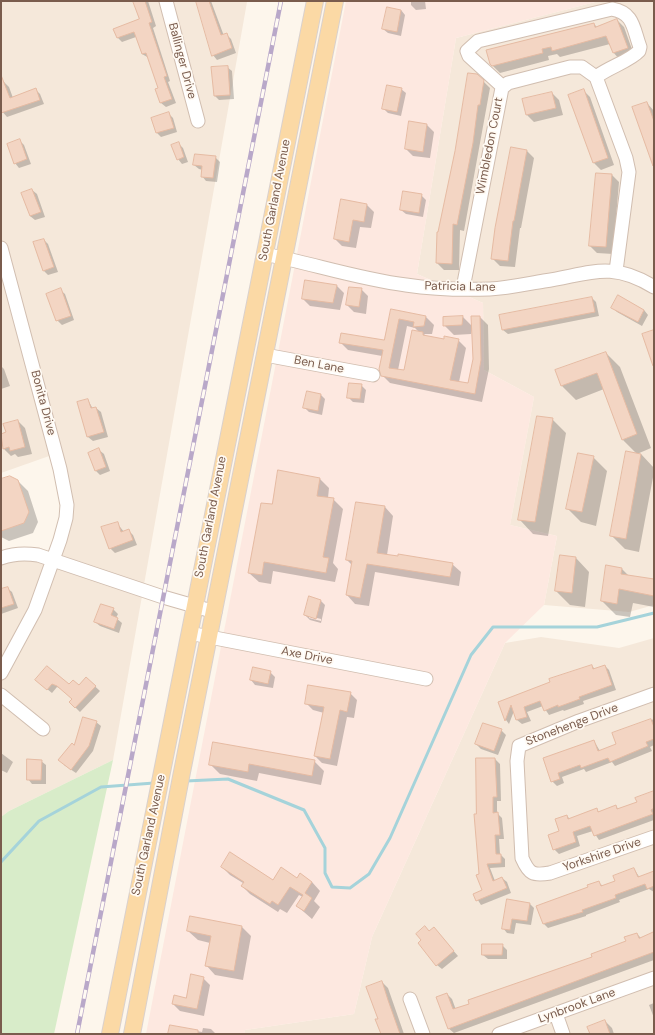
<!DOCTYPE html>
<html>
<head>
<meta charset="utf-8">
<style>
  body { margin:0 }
  #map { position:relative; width:655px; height:1035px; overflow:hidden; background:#fdf6ec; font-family:"DM Sans",sans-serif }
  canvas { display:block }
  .frame { position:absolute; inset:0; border:2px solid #7a5c4d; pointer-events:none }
</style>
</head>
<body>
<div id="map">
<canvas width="655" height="1035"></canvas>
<div class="frame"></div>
</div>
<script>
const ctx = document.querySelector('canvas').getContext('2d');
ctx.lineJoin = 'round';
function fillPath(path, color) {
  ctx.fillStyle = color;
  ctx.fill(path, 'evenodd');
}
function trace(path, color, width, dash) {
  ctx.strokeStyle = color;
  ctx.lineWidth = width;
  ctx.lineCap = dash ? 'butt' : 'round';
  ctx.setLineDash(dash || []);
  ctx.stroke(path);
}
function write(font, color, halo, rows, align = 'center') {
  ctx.font = font + ' "DM Sans",sans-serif';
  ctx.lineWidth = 3.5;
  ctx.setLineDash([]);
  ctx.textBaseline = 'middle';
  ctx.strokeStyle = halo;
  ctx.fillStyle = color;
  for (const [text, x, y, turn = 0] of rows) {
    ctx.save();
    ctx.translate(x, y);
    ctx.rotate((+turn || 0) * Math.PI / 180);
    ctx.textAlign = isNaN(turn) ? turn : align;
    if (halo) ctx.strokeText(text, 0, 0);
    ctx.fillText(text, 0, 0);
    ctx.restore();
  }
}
const residential = new Path2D(`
  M1 1H247V2L113 760 9 811 1 817V553L12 549 52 552 63 512 52 455 1 473Z
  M599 1H654V605L629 612 544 605 557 536 510 525 534 397 484 370 483 303 417 274 456 38Z
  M541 637 619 648 654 638V1034H244L245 1030 354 1014 372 937 505 643Z`);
const commercial = new Path2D(`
  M346 1H599L456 38 417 274 483 303 484 370 534 397 510 525 557 536 544 605 505 643 372 937 354 1014 245 1030 244 1034H146Z`);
const green = new Path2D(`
  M113 760 54 1034H1V817L9 811Z`);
const shadow = new Path2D(`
  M135 1H148L156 26 153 28 170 81 168 82 176 103 166 107 161 103 160 88 149 58 142 54 136 37 122 42 118 38 114 30 141 20Z
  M197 1H211L224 36 227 35 231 39 236 53 217 60 213 55Z
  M411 1H425L426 9 416 10 411 5Z
  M401 10 405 15 401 36 388 33 383 29Z
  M617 20 624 27 634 55 620 60 613 52 610 44 560 57 557 54 548 56 549 60 500 73 491 64 594 24 597 27Z
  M227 67 232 71 234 99 219 100 215 96Z
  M483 81 490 88 464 231 460 230 459 270H444L437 263 439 233Z
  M4 82 9 87 13 98 36 90 40 94 44 104 7 117 1 110V83Z
  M401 89 406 93 401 116 388 113 383 108Z
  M583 90 590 97 614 165 601 170 594 163 569 95Z
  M552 93 559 100 563 115 534 122 527 115Z
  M647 103 654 111V165L633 108Z
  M169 114 173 118 177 132 161 137 157 133Z
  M427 125 434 132 430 158 413 156 406 149Z
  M20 141 24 145 31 164 19 168 15 163Z
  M178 143 183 148 188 162 182 164 178 159Z
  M527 151 534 158 521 228H520L515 267 500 266 493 259Z
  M215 157 220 162 217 182 206 181 202 176 203 170 199 169 194 165Z
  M597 174 612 175 619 182 613 254 597 253 590 246Z
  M32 190 37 194 45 217 35 220 30 216Z
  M654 190V211L653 210Z
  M421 195 426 200 423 217 406 214 401 210Z
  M367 205 374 212 371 228 360 227 356 248 342 246 335 239Z
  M44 240 48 244 58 272 48 275 44 271Z
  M337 286 344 293 340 310 310 306 303 299Z
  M361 289 368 296 366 314 354 312 347 305Z
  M60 290 65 294 74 320 62 325 57 320Z
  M592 298 596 302 599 316 508 334 503 330Z
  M613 308 644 310 648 315 642 326 617 312Z
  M392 310 426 317 434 325 432 334H424L426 336 445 340H458L466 348 459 382 468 384 474 359 472 329 471 334 454 335 444 325V318L463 317 473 327 480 317 488 325 489 369 482 402 390 383 382 375V356L348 350 340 342H385ZM407 326 415 328 420 333 405 372 398 370Z
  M606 353 620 367 651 448 637 454 623 440 604 389 576 400 562 386 557 371Z
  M1 366 4 369 10 386 1 389Z
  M361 385 366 390 364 403 353 402 348 397Z
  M321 395 325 399 322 415 309 412 304 407Z
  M88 400 93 409 96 408 101 412 108 437 93 441 88 437 78 403Z
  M552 419 566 433 548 536 533 534 520 520Z
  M18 421 25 428 32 454 18 457 15 454 11 456 4 449 1 438V435L7 433Z
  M99 450 104 454 110 471 100 475 96 471Z
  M641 454 654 468V472L639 552 625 549 611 535Z
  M593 457 607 471 596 526 581 522 567 508Z
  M279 471 320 479 329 488 328 498 333 499 343 509 333 563 338 569 335 582 273 571 271 584 259 582 249 573 272 506Z
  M1 480 18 481 28 491 38 522 33 533 9 541 1 537Z
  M385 507 393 516 387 555 452 564 461 572 459 586 375 572 369 606 355 604 347 595 352 565 347 560Z
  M117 523 124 532 128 530 133 535 137 545 115 553 110 548Z
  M576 558 589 572 585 607 570 605 556 591Z
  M622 569 629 576 654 580V607L633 603 630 617 616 615 602 601Z
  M7 588 12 592 18 608 1 614V590Z
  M310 598 321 601 325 605 321 623 310 620 305 615ZM309 616 321 619V621L309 618Z
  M113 609 118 614 116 618 122 623 119 633 100 626 95 622Z
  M592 666 595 669 605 666 609 670 616 690 583 701 584 704 564 711 563 710 549 715 543 706 527 712 531 721 522 724 517 720 514 711 509 724 506 720 499 703Z
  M270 672 275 677 273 688 255 685 251 680Z
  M86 678 100 691 80 712 70 702 73 699 63 690 57 687 52 693 36 680 79 686Z
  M350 693 357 700 354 718 347 717 337 766 322 763 315 756 324 713 313 710 306 703Z
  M654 719V745L650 747 652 751 615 766 612 762 586 772 584 769 562 777 564 783 557 786 552 781 544 759 594 741 600 751 617 744 621 732Z
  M96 722 101 726 93 751 76 773 64 765 75 746Z
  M501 730 506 735 498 755 481 749 476 744Z
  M1 753 13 762 7 773 1 770Z
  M495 759 500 764 501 801H497V813L502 818 504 839H499L500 854 505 859V867L490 868 495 881 502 878 507 882 511 893 481 905 474 894 484 890 481 875 477 815Z
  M41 761 46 765V784H32L28 779Z
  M314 761 324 771 321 785 259 773 257 781 220 774 210 764Z
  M654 793V820L599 840 593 831 577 836 580 846 559 854 554 849 567 816 570 819 596 809 599 812 616 806 619 810 638 803Z
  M222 867 273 881 297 879 312 882 320 891 314 901 320 907 312 919 297 906 303 897 299 895 287 913 280 909 278 912 250 894 242 886 243 883 230 875Z
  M634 869 640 878 654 872V892L649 889 619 900 620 902 586 915V916L548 928 544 924 598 882 603 886 616 881Z
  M508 900 530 904 534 908 531 925 516 923 514 934 507 933 503 928Z
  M191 917 242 927 251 936 243 980 215 975 206 965 210 943 198 940 188 931Z
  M430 932 438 933 458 956 442 969 437 965Z
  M654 933V960L454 1033 448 1028 447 994 452 999 456 1010 593 958 627 942 637 934 641 938Z
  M502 945 507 950V959H488L483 955Z
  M203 978 210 985 204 1016 180 1011 173 1004 187 999Z
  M382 982 388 988 404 1034H382Z
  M654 1003V1018L649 1005Z
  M605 1021 612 1028 614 1034H591Z
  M170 1026 202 1032 203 1028 211 1029 216 1034H169Z`);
const stream = new Path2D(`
  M186 781 228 779 304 810 325 848V873L332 887 350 888 369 874 390 838 471 655 493 627H597L654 613
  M1 862 39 821 101 787 154 783`);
const building = new Path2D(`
  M133 1H145L152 22 149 23 167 76 164 77 172 99 160 103 155 89 158 88 146 53 142 54 134 32 117 38 113 29 139 19Z
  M196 1H209L221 35 227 33 232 48 212 56Z
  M387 7 401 10 397 32 382 29Z
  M617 19 628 48 613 53 606 36 552 51 551 47 542 49 543 53 492 66 490 64 486 50 594 23 595 27Z
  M228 66 230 95 214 96 211 67Z
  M468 73 477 74 484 80 480 105H478L473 143 457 225 453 224 452 264 436 263 437 232H438L455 151Z
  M1 75 10 98 36 88 40 100 1 113Z
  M387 85 402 88 397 112 382 109Z
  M584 89 608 158 593 163 568 95Z
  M552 92 556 108 526 115 522 99Z
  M647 102 654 121 653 166 632 107Z
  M169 112 174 128 156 133 151 118Z
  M409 121 427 124 423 152 405 149Z
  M20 139 27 159 14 164 7 144Z
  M179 142 184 157 177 160 171 145Z
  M511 147 527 150 514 221H513L508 261 491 259 495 228Z
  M195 154 216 156 213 178 201 177 202 166 193 165Z
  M596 173 612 174 606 247 589 246Z
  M32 189 41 212 30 216 21 193Z
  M403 191 422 194 419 213 400 210Z
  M341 199 367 204 364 222 353 220 349 242 334 239Z
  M44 239 54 267 43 271 33 242Z
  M305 280 337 285 333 303 302 299Z
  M349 287 362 288 359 307 346 305Z
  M61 288 71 316 56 321 46 294Z
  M618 295 644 310 638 322 611 308Z
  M592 297 595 312 502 330 499 315Z
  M391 309 426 316 424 326 413 327 414 322 399 319 389 368 404 370 412 330 423 332V335L444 339V336L459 339 450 380 468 383 473 359 471 316H480L481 360 475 394 381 376 379 369 383 350 339 343 341 333 384 340Z
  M463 316 462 325 443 326V317Z
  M654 330V365L653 366 642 334Z
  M606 352 637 434 622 440 597 373 561 386 555 370Z
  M349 383 362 384 360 399 347 398Z
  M307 391 321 394 318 411 303 408Z
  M88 399 91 408 96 407 104 432 87 437 77 402Z
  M537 416 553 418 535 522 518 520Z
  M18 420 25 447 10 451 9 447 3 449 1 434 6 432 3 424Z
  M99 448 106 467 95 471 88 453Z
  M626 451 641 454 626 539 610 536Z
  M578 453 594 456 582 512 566 509Z
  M278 470 320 478 317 496 334 498 323 557 329 558 326 573 264 562 262 575 248 573 261 503 272 504Z
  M10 476 18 480 29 512 24 523 1 531V479Z
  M356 502 385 506 377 553 398 556V554L453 563 450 577 367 564 360 598 346 595 352 561 346 560Z
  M118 522 121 532 129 529 133 540 109 549 101 527Z
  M560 555 576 557 572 593 555 591Z
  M606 565 622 568 621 574 654 579V596L619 589 617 604 601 601Z
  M8 587 14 604 1 608V589Z
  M309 596 321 600 316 619 304 615Z
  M101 604 114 608 111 615 118 618 114 629 94 622Z
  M592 665 593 669 605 665 612 685 579 697 580 699 558 707V705L544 711 540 701 524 707 527 717 516 720 511 705 505 721 498 702 550 682 549 679Z
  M47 666 69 684 73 680 79 685 86 677 96 686 75 708 69 702 72 699 57 686 52 684 47 690 35 680Z
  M253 667 271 671 268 684 250 680Z
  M308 685 351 692 347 712 340 710 330 759 314 756 324 707 305 704Z
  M83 717 97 721 89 746 71 770 58 760 72 743 74 745Z
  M651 719 654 727V739L646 742 648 746 610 762 608 758 581 768 580 765 558 773 560 779 551 782 543 758 594 740 598 751 616 744 612 733Z
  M483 723 502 729 494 751 475 744Z
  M213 742 315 760 312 776 249 764 248 772 209 765Z
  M476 758H495L497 797H493V813L498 812 500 835H495L496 854H501V863L487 864 493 881 502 877 507 888 476 901 473 894 482 890 476 875 479 874 474 814H476Z
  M27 759 42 760 41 780H27Z
  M654 791V808L651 810 653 814 594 836 590 826 573 832 576 842 553 850 548 835 559 831 555 819 567 815 568 819 597 808 598 812 616 805 617 809 637 802 635 798Z
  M230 852 273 880 281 867 297 878 300 873 312 882 305 893 312 898 304 911 296 906 303 895 290 887 278 905 272 901 270 904 241 886 244 882 221 867Z
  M634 868 638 877 654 871V886L647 889 645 884 615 895 616 898 582 910 583 912 543 924 536 906 588 887 587 885 599 881 601 886 615 881 613 876Z
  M507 899 530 903 527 921 512 919 510 930 502 929Z
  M190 916 242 926 234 971 205 966 211 936 187 931Z
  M425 926 429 931 434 927 454 951 436 966 418 943 421 940 416 934Z
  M654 932V952L448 1029 436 997 447 993 453 1009 469 1004 468 1000 592 957 591 954 626 941 624 937 637 933 639 938Z
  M482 944H503L502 955H482Z
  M191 974 204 977 197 1009 172 1004 174 995 186 998Z
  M382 981 388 1000 400 1034H381L375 1019H378L366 987Z
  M605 1020 610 1034H590L587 1027Z
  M170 1025 198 1030V1034H168Z`);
const minor = new Path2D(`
  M166 1 198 121
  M503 87 469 56 467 51 478 41 612 9C634 13 633 28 640 47L639 51C630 61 609 67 596 77
  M1 248 60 469 67 505 66 518 60 540 35 610 1 673
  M264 254C311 263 358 279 406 285 433 289 462 290 490 289 508 288 526 284 544 281 590 274 610 260 654 287
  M463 288 502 88 508 83 570 67H582L596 77 626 158 629 172 616 271
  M265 355 373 375
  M1 558C14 553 25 553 38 555L163 597 215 612
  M189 633 426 679
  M654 694 579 721 519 746 517 761 522 858C529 874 533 876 550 873L654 837
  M1 695 43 729
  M410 999 423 1034
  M556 1014 563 1034
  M499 1034 654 978`);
const major = new Path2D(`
  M110 1034 315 1
  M132 1034 181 777 335 1`);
const rail = new Path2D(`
  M77 1034 281 1`);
const streetNames = [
  ["Ballinger Drive",182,61,75],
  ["Wimbledon Court",490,146,-79],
  ["South Garland Avenue",275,200,-79],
  ["Patricia Lane",460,287,1],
  ["Ben Lane",319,365,11],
  ["Bonita Drive",43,403,75],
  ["South Garland Avenue",211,517,-79],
  ["Axe Drive",307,656,11],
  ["Stonehenge Drive",572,725,-21],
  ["South Garland Avenue",149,835,-78],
  ["Yorkshire Drive",602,855,-19],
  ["Lynbrook Lane",577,1006,-20]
];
fillPath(residential, '#f5e8da');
fillPath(commercial, '#fde8e0');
fillPath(green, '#d8ecc9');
fillPath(shadow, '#0003');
trace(stream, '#a5d3da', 3);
fillPath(building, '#f3d5c3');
trace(building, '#e6bba3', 1);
trace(minor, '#d1beb0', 15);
trace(major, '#dad1cd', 18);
trace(minor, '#fff', 13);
trace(major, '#fbd9a5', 16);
trace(rail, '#b9a8c9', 4.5);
trace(rail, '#fffaf3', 3, [9]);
write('12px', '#7a5c4d', '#fffaf3', streetNames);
</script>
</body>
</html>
